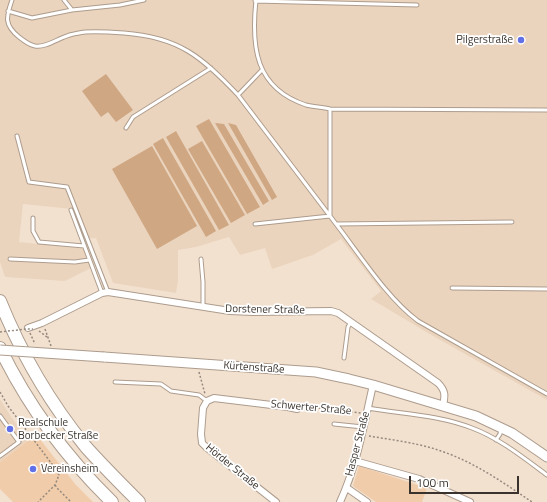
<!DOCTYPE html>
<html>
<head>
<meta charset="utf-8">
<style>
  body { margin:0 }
  #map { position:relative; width:547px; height:502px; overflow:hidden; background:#f3e1d0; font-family:"Titillium Web",sans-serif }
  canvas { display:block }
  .scale { position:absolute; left:409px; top:476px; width:110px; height:18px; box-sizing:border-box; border:2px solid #3a332d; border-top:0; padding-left:5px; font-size:12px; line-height:14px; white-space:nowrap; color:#3a332d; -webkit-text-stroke:3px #fff; paint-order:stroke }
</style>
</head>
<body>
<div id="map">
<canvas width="547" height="502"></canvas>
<div class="scale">100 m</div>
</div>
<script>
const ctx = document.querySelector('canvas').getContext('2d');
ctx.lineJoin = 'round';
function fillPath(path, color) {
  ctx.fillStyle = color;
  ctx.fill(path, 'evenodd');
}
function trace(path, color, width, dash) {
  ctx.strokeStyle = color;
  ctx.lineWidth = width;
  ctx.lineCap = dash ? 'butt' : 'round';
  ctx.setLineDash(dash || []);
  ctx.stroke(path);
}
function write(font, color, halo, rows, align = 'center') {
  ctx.font = font + ' "Titillium Web",sans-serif';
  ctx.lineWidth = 3.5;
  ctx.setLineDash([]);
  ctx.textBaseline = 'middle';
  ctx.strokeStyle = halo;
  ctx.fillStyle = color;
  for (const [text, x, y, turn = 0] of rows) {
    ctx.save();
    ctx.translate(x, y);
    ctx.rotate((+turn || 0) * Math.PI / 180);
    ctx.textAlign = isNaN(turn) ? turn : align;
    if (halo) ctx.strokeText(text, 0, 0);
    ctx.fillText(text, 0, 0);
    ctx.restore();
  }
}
const built = new Path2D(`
  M0 0H547V400L433 336 371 299 381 291 341 239 313 255 272 269 265 248 240 255 229 237 196 247 178 250V280L176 293 113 283 96 238 84 239 72 209 23 204 19 242 88 249 95 266 65 281 5 277 0 262Z
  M0 399 12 418 29 440 0 462Z`);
const green = new Path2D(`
  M35 433 76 485 93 502H13L0 489V462L29 440 30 437Z
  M359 466 427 488 422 502H376L353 486Z`);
const water = new Path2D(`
  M106 74 133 110 116 122 108 112 101 117 82 91Z
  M209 119 260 207 247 214 196 126Z
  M215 123 224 124 269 201 263 205Z
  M228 123 236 125 277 197 272 200Z
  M176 131 229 225 219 230 166 137Z
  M163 138 216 231 206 237 153 144Z
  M202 141 245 215 231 223 188 149Z
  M152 146 197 226 157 249 112 169Z`);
const path = new Path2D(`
  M45 329 51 346
  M39 331 47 337
  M30 333 35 344
  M199 372 205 394
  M0 392 8 406 55 468 59 475 55 485 38 502
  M303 406 361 413
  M369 436C393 440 418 443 441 451 474 462 504 483 532 502
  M55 485 58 489 71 502`);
const service = new Path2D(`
  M12 0C6 17 4 25 19 37 24 41 29 45 35 46 45 48 57 39 67 36 72 34 79 33 85 32 97 31 111 32 124 33 179 37 202 57 238 95L262 70
  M64 0 72 10 120 5 144 0
  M256 0C251 47 255 88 306 105 314 107 322 107 330 109L547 110
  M255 1 417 5
  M8 11 32 18 72 10
  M238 95 330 216 255 224
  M330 109V216L336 224C360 255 387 298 418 321L547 394
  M126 128 133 117 211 68
  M17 136 29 182 67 187 108 292
  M71 210 102 293
  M33 218V231L39 242 84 246
  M336 224 512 222
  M10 259 75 262 89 260
  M201 259 203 282V307
  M452 288 547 289
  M344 358 348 327 351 322
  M115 382 161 384 171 391 199 395 207 401
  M368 408C403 414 439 415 472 428 499 438 524 458 547 475
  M0 416 19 442 0 456
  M334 424 363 427
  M496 440 500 434 501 429`);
const minor = new Path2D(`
  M28 328 42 323 102 293 108 292 230 311 253 312 331 311 338 313 438 383C446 391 445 396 443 406
  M355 461 419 479 470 502
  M347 488 367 502
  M276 502 206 447 202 443 201 434 203 408 207 401 214 398 288 407 297 409
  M340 502C357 465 364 424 373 385`);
const secondary = new Path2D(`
  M104 357 316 372 349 379 373 385 476 416 512 433 547 457`);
const motorway = new Path2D(`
  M0 301C21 353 50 403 86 447 103 466 121 484 139 502
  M0 348C28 406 66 457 112 502`);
const pathBridge = new Path2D(`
  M0 332 26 329H33`);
const secondaryBridge = new Path2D(`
  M0 350 104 357`);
const markers = [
  [521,40,4,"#6270e8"],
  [10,429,4,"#6270e8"],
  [33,469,4,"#6270e8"]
];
const poiNames = [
  ["Pilgerstraße",513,40,"right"],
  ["Realschule",18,423],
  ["Borbecker Straße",18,436],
  ["Vereinsheim",41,469]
];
const streetNames = [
  ["Dorstener Straße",265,310,1],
  ["Kürtenstraße",254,368,4],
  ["Schwerter Straße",311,408,5],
  ["Hasper Straße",358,444,-75],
  ["Hörder Straße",232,467,39]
];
fillPath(built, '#ebd4be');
fillPath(green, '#f0ccaa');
fillPath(water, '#cfa783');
trace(service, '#ad9c8d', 5);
trace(minor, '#ad9c8d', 8);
trace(secondary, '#ad9c8d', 11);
trace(motorway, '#ad9c8d', 14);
trace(path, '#95897d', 1.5, [2, 2]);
trace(service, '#fff', 3);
trace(minor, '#fff', 6);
trace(secondary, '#fff', 9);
trace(motorway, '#fff', 12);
trace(secondaryBridge, '#ad9c8d', 11, []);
trace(pathBridge, '#95897d', 1.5, [2, 2]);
trace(secondaryBridge, '#fff', 9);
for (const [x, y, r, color] of markers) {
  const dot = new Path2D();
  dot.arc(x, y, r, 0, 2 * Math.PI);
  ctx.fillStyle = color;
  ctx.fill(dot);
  trace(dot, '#fff', 1.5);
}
write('11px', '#3a332d', '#fff', poiNames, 'left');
write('11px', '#3a332d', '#fff', streetNames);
</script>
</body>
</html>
